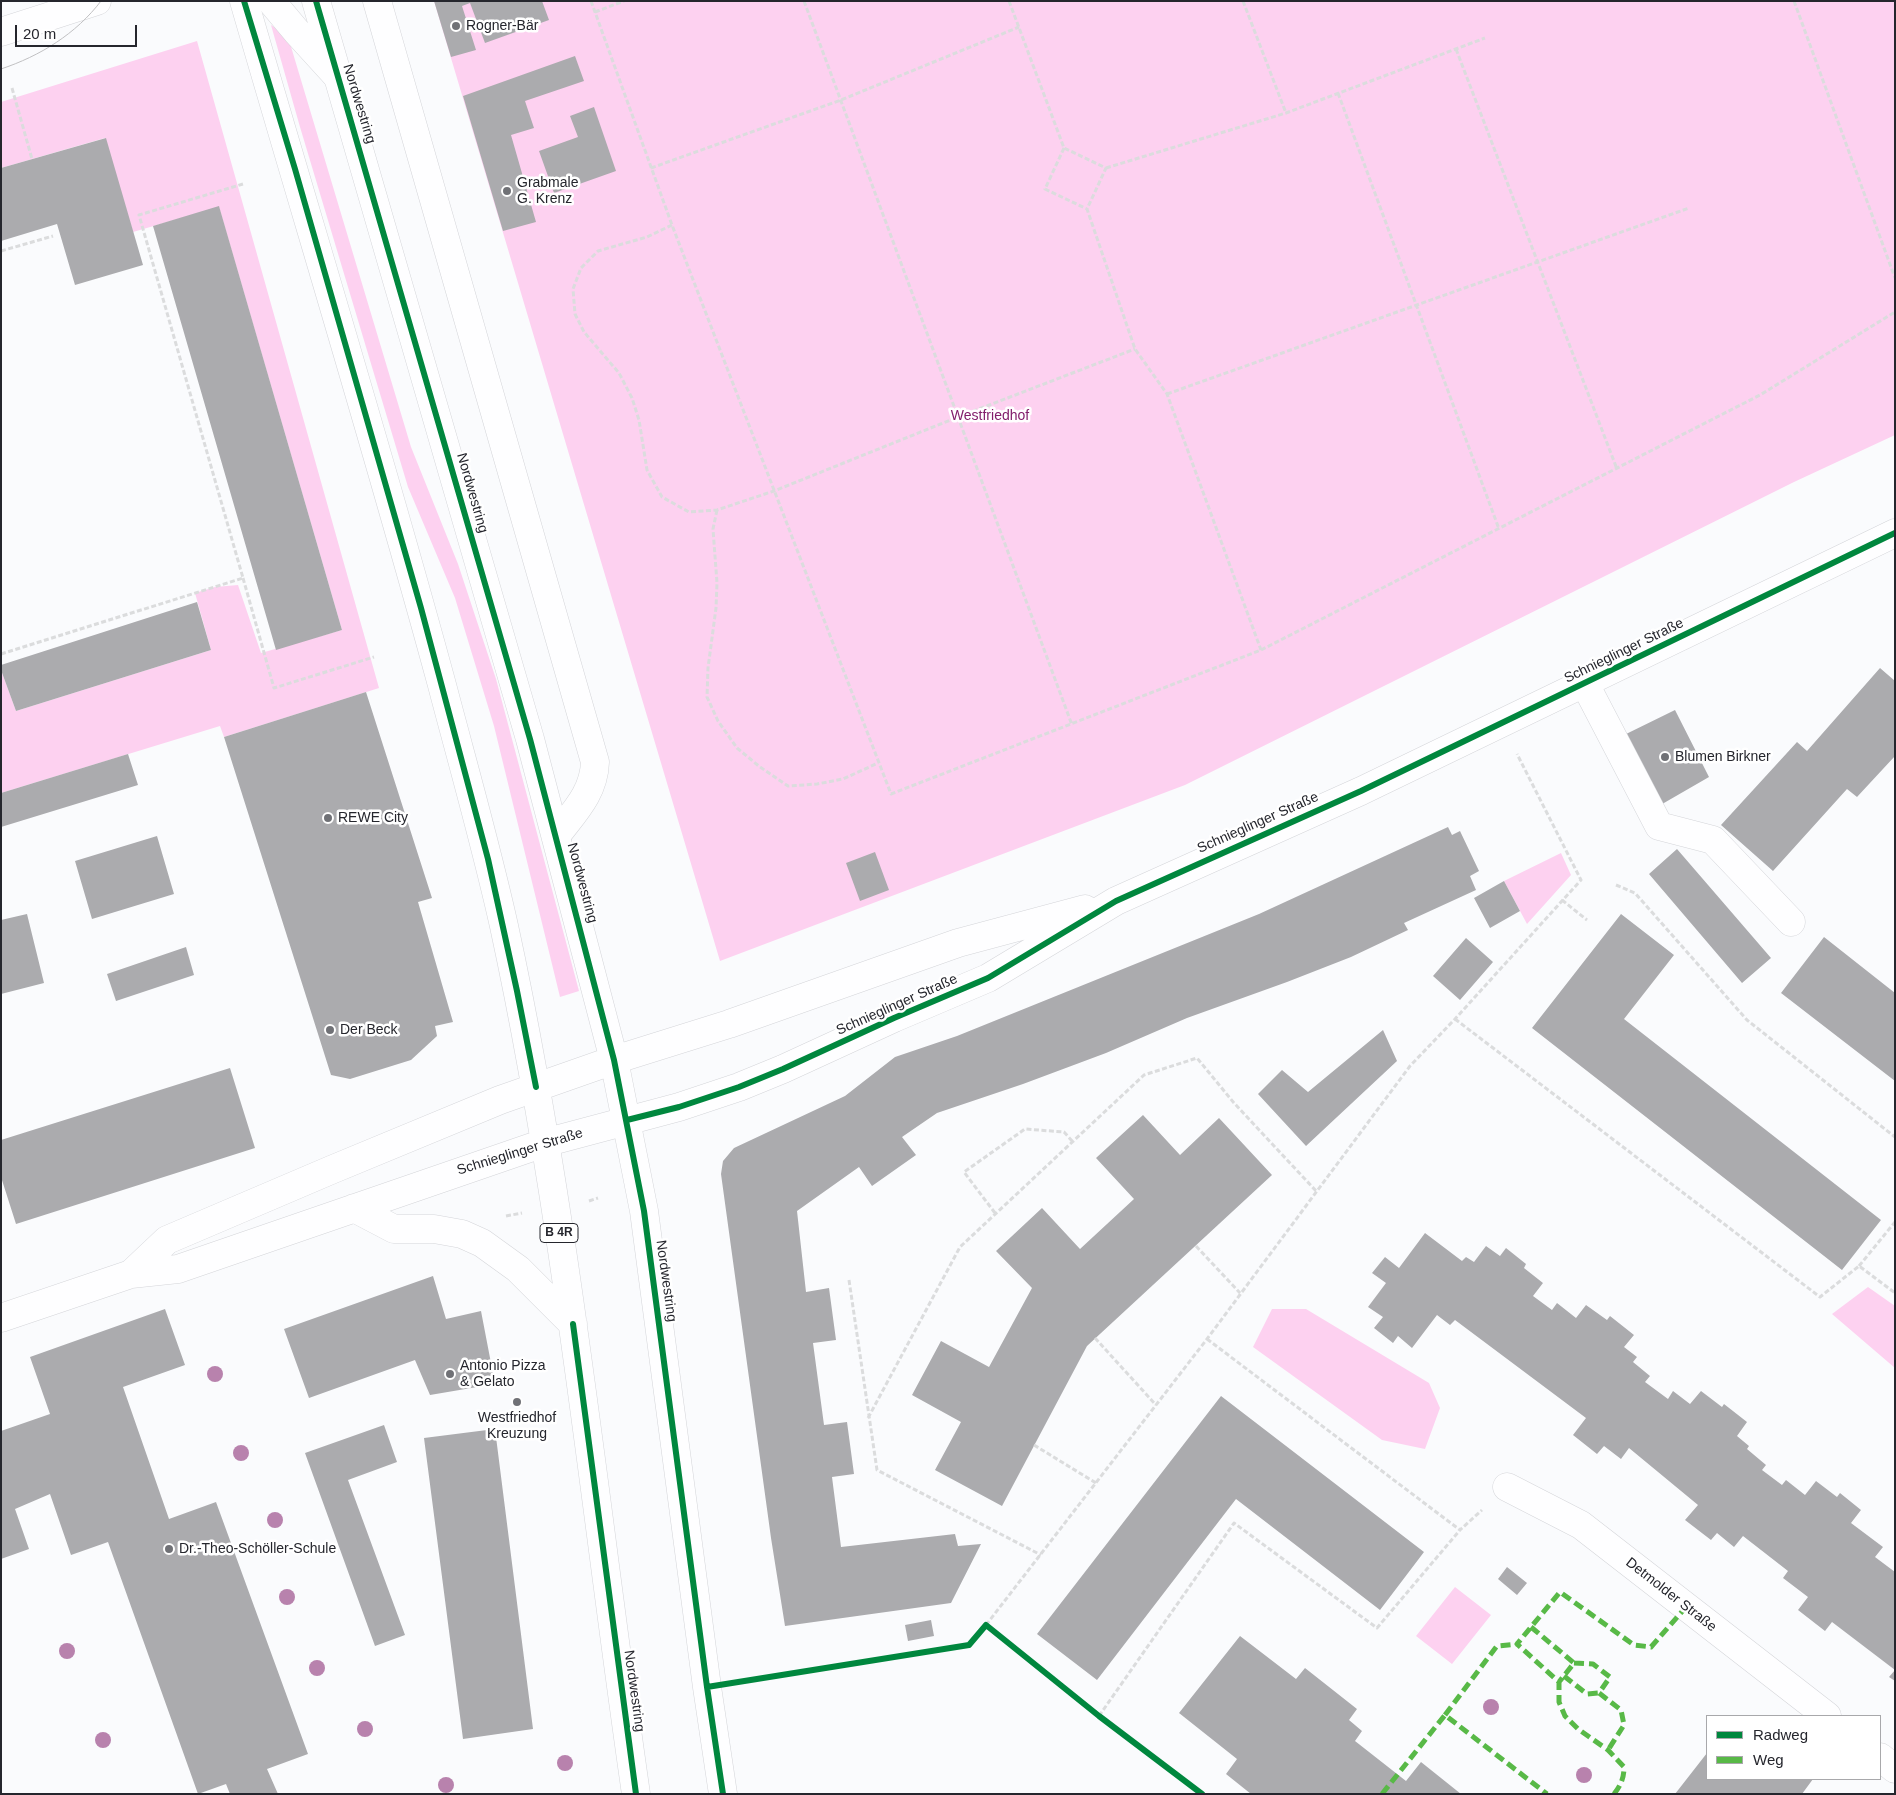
<!DOCTYPE html>
<html>
<head>
<meta charset="utf-8">
<style>
  body { margin:0 }
  #map { position:relative; width:1896px; height:1795px; overflow:hidden; background:#fafbfd; font-family:Helvetica,sans-serif }
  canvas { display:block }
  .frame { position:absolute; inset:0; border:2px solid #25262d; pointer-events:none }
  .legend { position:absolute; left:1706px; top:1715px; width:175px; height:65px; box-sizing:border-box; background:#fff; border:1px solid #a8a8ab; margin:0; padding:6px 9px; list-style:none; font-size:15px; color:#25262d }
  .legend li { display:flex; align-items:center; gap:10px; height:25px }
  .legend b { width:25px; border:1px solid #a8a8ab }
  .scale { position:absolute; left:15px; top:25px; width:122px; height:22px; box-sizing:border-box; border:2px solid #25262d; border-top:0; padding-left:6px; font-size:15px; line-height:18px; white-space:nowrap; color:#25262d; -webkit-text-stroke:4px #fff; paint-order:stroke }
</style>
</head>
<body>
<div id="map">
<canvas width="1896" height="1795"></canvas>
<div class="frame"></div>
<ul class="legend">
<li><b style="height:6px;background:#00873e"></b>Radweg</li>
<li><b style="height:6px;background:#58b947"></b>Weg</li>
</ul>
<div class="scale">20 m</div>
</div>
<script>
const ctx = document.querySelector('canvas').getContext('2d');
ctx.lineJoin = 'round';
function fillPath(path, color) {
  ctx.fillStyle = color;
  ctx.fill(path, 'evenodd');
}
function trace(path, color, width, dash) {
  ctx.strokeStyle = color;
  ctx.lineWidth = width;
  ctx.lineCap = dash ? 'butt' : 'round';
  ctx.setLineDash(dash || []);
  ctx.stroke(path);
}
function write(font, color, halo, rows, align = 'center') {
  ctx.font = font + ' Helvetica,sans-serif';
  ctx.lineWidth = 5;
  ctx.setLineDash([]);
  ctx.textBaseline = 'middle';
  ctx.strokeStyle = halo;
  ctx.fillStyle = color;
  for (const [text, x, y, turn = 0] of rows) {
    ctx.save();
    ctx.translate(x, y);
    ctx.rotate((+turn || 0) * Math.PI / 180);
    ctx.textAlign = isNaN(turn) ? turn : align;
    if (halo) ctx.strokeText(text, 0, 0);
    ctx.fillText(text, 0, 0);
    ctx.restore();
  }
}
const green = new Path2D(`
  M434 1H1895V435L1794 482 1185 785 720 961Z
  M271 25 280 31 289 40 411 447 458 564 496 679 579 991 560 997 494 726 455 598 408 487 300 127Z
  M197 41 379 688 224 737 220 726 1 793V670L16 711 211 650 195 593 215 587 238 585 261 653 342 630 219 207 133 232 105 138 1 168V102Z
  M1561 853 1571 875 1527 924 1504 881Z
  M1868 1287 1895 1306V1368L1832 1314Z
  M1272 1309H1306L1429 1383 1440 1408 1425 1449 1382 1440 1253 1347Z
  M1455 1587 1491 1615 1452 1664 1416 1636Z`);
const building = new Path2D(`
  M434 1H542L549 20 485 43 470 3 462 6 476 50 451 57Z
  M575 56 584 81 525 101 534 128 511 135 536 222 503 231 463 96Z
  M594 107 616 171 554 193 539 151 578 137 570 116Z
  M106 138 143 265 75 285 57 224 1 241V168Z
  M219 206 342 630 276 650 153 226Z
  M197 602 211 650 16 711 1 670V665Z
  M1880 668 1895 681V756L1857 797 1847 789 1773 871 1721 825 1797 742 1807 751Z
  M366 692 432 898 418 902 453 1022 435 1026 437 1036 411 1060 350 1079 331 1075 224 737Z
  M1675 710 1709 777 1657 807 1622 736Z
  M128 754 138 785 1 827V793Z
  M1448 827 1452 835 1460 831 1479 871 1470 876 1476 890 1404 923 1408 930 1351 957 1287 982 1187 1018 1106 1053 1023 1084 937 1113 902 1137 916 1155 872 1186 859 1167 797 1211 806 1292 829 1288 836 1340 813 1343 824 1425 847 1422 854 1474 832 1477 841 1547 955 1534 958 1546 981 1544 951 1603 785 1626 771 1538 721 1174 723 1161 734 1148 845 1096 895 1057 957 1036 1259 914Z
  M157 836 174 894 92 919 75 861Z
  M1677 849 1771 958 1742 983 1649 874Z
  M875 852 889 890 860 901 846 863Z
  M1504 881 1520 911 1490 928 1474 898Z
  M27 914 44 983 1 994V920Z
  M1621 914 1674 955 1624 1019 1881 1220 1842 1270 1532 1028Z
  M1824 937 1895 993V1081L1781 993Z
  M1466 938 1493 962 1460 1000 1433 976Z
  M186 947 194 975 116 1001 107 974Z
  M1383 1030 1397 1061 1306 1146 1258 1094 1282 1070 1308 1092Z
  M230 1068 255 1148 16 1224 1 1177V1140Z
  M1143 1115 1180 1155 1219 1118 1272 1175 1087 1346 1002 1506 935 1470 961 1422 912 1395 941 1341 989 1367 1032 1288 996 1251 1042 1208 1080 1249 1134 1199 1096 1158Z
  M1425 1233 1462 1261 1466 1257 1474 1262 1486 1246 1500 1256 1506 1248 1526 1264 1524 1268 1543 1283 1533 1296 1552 1310 1557 1303 1576 1318 1586 1305 1607 1320 1610 1316 1634 1335 1624 1347 1637 1357 1633 1362 1650 1376 1645 1382 1668 1399 1673 1391 1690 1404 1701 1391 1722 1407 1724 1404 1747 1422 1737 1436 1749 1446 1747 1449 1766 1465 1762 1470 1782 1485 1786 1480 1805 1495 1816 1481 1837 1497 1840 1493 1861 1510 1851 1523 1883 1547 1875 1557 1895 1572V1670L1832 1622 1825 1631 1798 1610 1808 1597 1783 1578 1788 1571 1743 1536 1734 1547 1717 1533 1711 1540 1685 1520 1698 1505 1629 1448 1621 1459 1604 1446 1597 1454 1573 1435 1586 1418 1455 1320 1450 1325 1437 1315 1412 1348 1398 1336 1393 1343 1374 1328 1383 1317 1368 1307 1386 1283 1372 1273 1385 1257 1399 1268Z
  M433 1276 446 1319 481 1311 495 1384 430 1395 415 1360 309 1398 284 1329Z
  M165 1309 185 1365 123 1387 169 1519 216 1502 308 1754 267 1769 278 1794H230L226 1784 198 1794 108 1542 71 1555 50 1494 15 1509 29 1549 1 1559V1431L50 1414 30 1357Z
  M1221 1396 1424 1552 1380 1610 1236 1499 1097 1680 1037 1634Z
  M384 1425 397 1462 348 1480 405 1635 375 1646 305 1453Z
  M495 1429 533 1729 463 1739 424 1438Z
  M1507 1567 1527 1583 1517 1595 1498 1579Z
  M931 1620 934 1636 908 1641 905 1625Z
  M1240 1636 1296 1679 1305 1668 1357 1709 1349 1720 1362 1731 1355 1741 1406 1781 1421 1762 1461 1794H1251L1226 1774 1237 1759 1179 1713Z
  M1895 1670V1681L1889 1677Z
  M1707 1753V1779H1813L1802 1794H1675Z`);
const path = new Path2D(`
  M591 1 672 225 891 794 1261 650 1760 395 1895 312
  M804 1 1072 725
  M1009 1 1064 148 1106 168 1087 209 1135 349 1167 394 1261 650
  M1243 1 1286 113
  M1794 1 1895 278
  M595 12 624 1
  M1456 49 1617 469
  M12 88 32 159
  M1338 93 1499 529
  M1064 148 1045 189 1087 209
  M651 168 841 100 1019 27
  M1106 168 1286 113 1485 38
  M672 225 647 237 598 251 581 268 573 289 575 314 584 332 619 373 632 398 639 420 647 470 662 497 689 512 717 510 774 491 958 417 1135 349
  M1 251 53 236
  M1167 394 1689 208
  M717 510 713 529 717 583 716 608 708 668 707 697 718 721 737 748 760 767 788 786 817 784 843 779 878 763
  M243 578 274 688 374 657
  M1 654 243 578 139 215 243 184
  M1616 885 1635 893 1747 1020 1895 1137
  M1562 900 1587 920
  M1455 1019 1820 1297 1859 1266 1895 1293
  M589 1201 598 1198
  M995 1213 964 1172 1025 1129 1064 1132 1073 1142
  M506 1216 522 1213
  M1196 1246 1240 1293
  M1859 1266 1895 1222
  M849 1280 877 1470 1041 1555
  M1095 1338 1156 1405
  M1207 1339 1460 1530 1482 1510
  M868 1418 960 1247 1144 1075 1197 1058 1234 1103 1317 1192
  M1034 1445 1096 1483
  M986 1625 1207 1339 1410 1066 1455 1019 1581 880 1517 754
  M1099 1716 1234 1523 1377 1628 1460 1530`);
const minor = new Path2D(`
  M271 1 297 32 338 77
  M377 1 595 762C594 793 574 812 556 836
  M1 32 97 1
  M1585 684 1659 826 1713 840 1791 922
  M1507 1487 1581 1525 1827 1716
  M1880 1757 1895 1769`);
const major = new Path2D(`
  M244 1C310 229 380 456 442 685 463 765 486 845 504 926 566 1212 594 1504 636 1794
  M316 1 530 739 614 1060 644 1211 707 1687 723 1794
  M354 1208 394 1229H434L462 1234 482 1243 518 1269 573 1324
  M131 1274 167 1240 331 1170 500 1100 614 1060 729 1024 958 943 1085 909
  M1 1318 131 1274 178 1269 544 1143 679 1107 739 1087 783 1069 894 1018 988 978 1116 901 1361 791 1895 533`);
const tram = new Path2D(`
  M1 69C40 56 76 34 101 1`);
const quiet = new Path2D(`
  M1531 1627 1574 1663 1559 1682
  M1574 1663 1593 1664 1610 1677 1599 1693 1621 1710 1624 1725 1608 1750
  M1564 1676 1587 1694 1599 1693
  M1445 1715 1497 1646 1517 1644
  M1382 1794 1445 1715 1547 1794
  M1614 1794C1621 1785 1624 1778 1624 1767L1608 1750 1578 1729 1565 1716 1559 1702V1682L1517 1644 1560 1592 1634 1645 1651 1647 1686 1607`);
const cycleway = new Path2D(`
  M244 1 295 169 421 608 488 859 517 991 536 1087
  M316 1 530 739 614 1060 644 1211 707 1687 723 1794
  M627 1120 679 1107 739 1087 783 1069 894 1018 988 978 1116 901 1361 791 1895 533
  M573 1324 636 1794
  M707 1687 969 1645 986 1625 1099 1716 1202 1794`);
const trees = [
  [215,1374],
  [241,1453],
  [275,1520],
  [287,1597],
  [67,1651],
  [317,1668],
  [1491,1707],
  [365,1729],
  [103,1740],
  [565,1763],
  [1584,1775],
  [446,1785]
];
const markers = [
  [456,26,5,"#707176"],
  [507,191,5,"#707176"],
  [1665,757,5,"#707176"],
  [328,818,5,"#707176"],
  [330,1030,5,"#707176"],
  [450,1374,5,"#707176"],
  [517,1402,5,"#707176"],
  [169,1549,5,"#707176"]
];
const shields = [
  [559,1233,38]
];
const shieldNames = [
  ["B 4R",559,1233]
];
const poiNames = [
  ["Rogner-Bär",466,26],
  ["Grabmale",517,183],
  ["G. Krenz",517,199],
  ["Blumen Birkner",1675,757],
  ["REWE City",338,818],
  ["Der Beck",340,1030],
  ["Antonio Pizza",460,1366],
  ["& Gelato",460,1382],
  ["Westfriedhof",517,1418,"center"],
  ["Kreuzung",517,1434,"center"],
  ["Dr.-Theo-Schöller-Schule",179,1549]
];
const streetNames = [
  ["Nordwestring",359,104,73],
  ["Nordwestring",472,493,74],
  ["Schnieglinger Straße",1624,651,-26],
  ["Schnieglinger Straße",1258,823,-24],
  ["Nordwestring",582,883,75],
  ["Schnieglinger Straße",897,1005,-24],
  ["Schnieglinger Straße",520,1152,-17],
  ["Nordwestring",666,1281,82],
  ["Detmolder Straße",1671,1595,38],
  ["Nordwestring",634,1691,82]
];
const parkNames = [
  ["Westfriedhof",990,416]
];
fillPath(green, '#fdd1f0');
fillPath(building, '#ababae');
trace(minor, '#d4d5d9', 29);
trace(major, '#d4d5d9', 29);
trace(path, '#dbdcdd', 3, [5, 2.5]);
trace(minor, '#fefeff', 28);
trace(major, '#fefeff', 28);
trace(tram, '#c0c0c2', 1);
trace(quiet, '#58b947', 5, [10, 5]);
trace(cycleway, '#00873e', 6);
ctx.fillStyle = '#b882ad';
for (const [x, y] of trees) {
  ctx.beginPath();
  ctx.arc(x, y, 8, 0, 2 * Math.PI);
  ctx.fill();
}
for (const [x, y, r, color] of markers) {
  const dot = new Path2D();
  dot.arc(x, y, r, 0, 2 * Math.PI);
  ctx.fillStyle = color;
  ctx.fill(dot);
  trace(dot, '#fff', 2);
}
for (const [x, y, w] of shields) {
  const box = new Path2D();
  box.roundRect(x - w / 2, y - 9.5, w, 19, 4);
  ctx.fillStyle = '#fff';
  ctx.fill(box);
  trace(box, '#25262d', 1);
}
write('bold 12px', '#25262d', null, shieldNames);
write('14px', '#25262d', '#fff', poiNames, 'left');
write('14px', '#25262d', '#fff', streetNames);
write('14px', '#821f6c', '#fff', parkNames);
</script>
</body>
</html>
